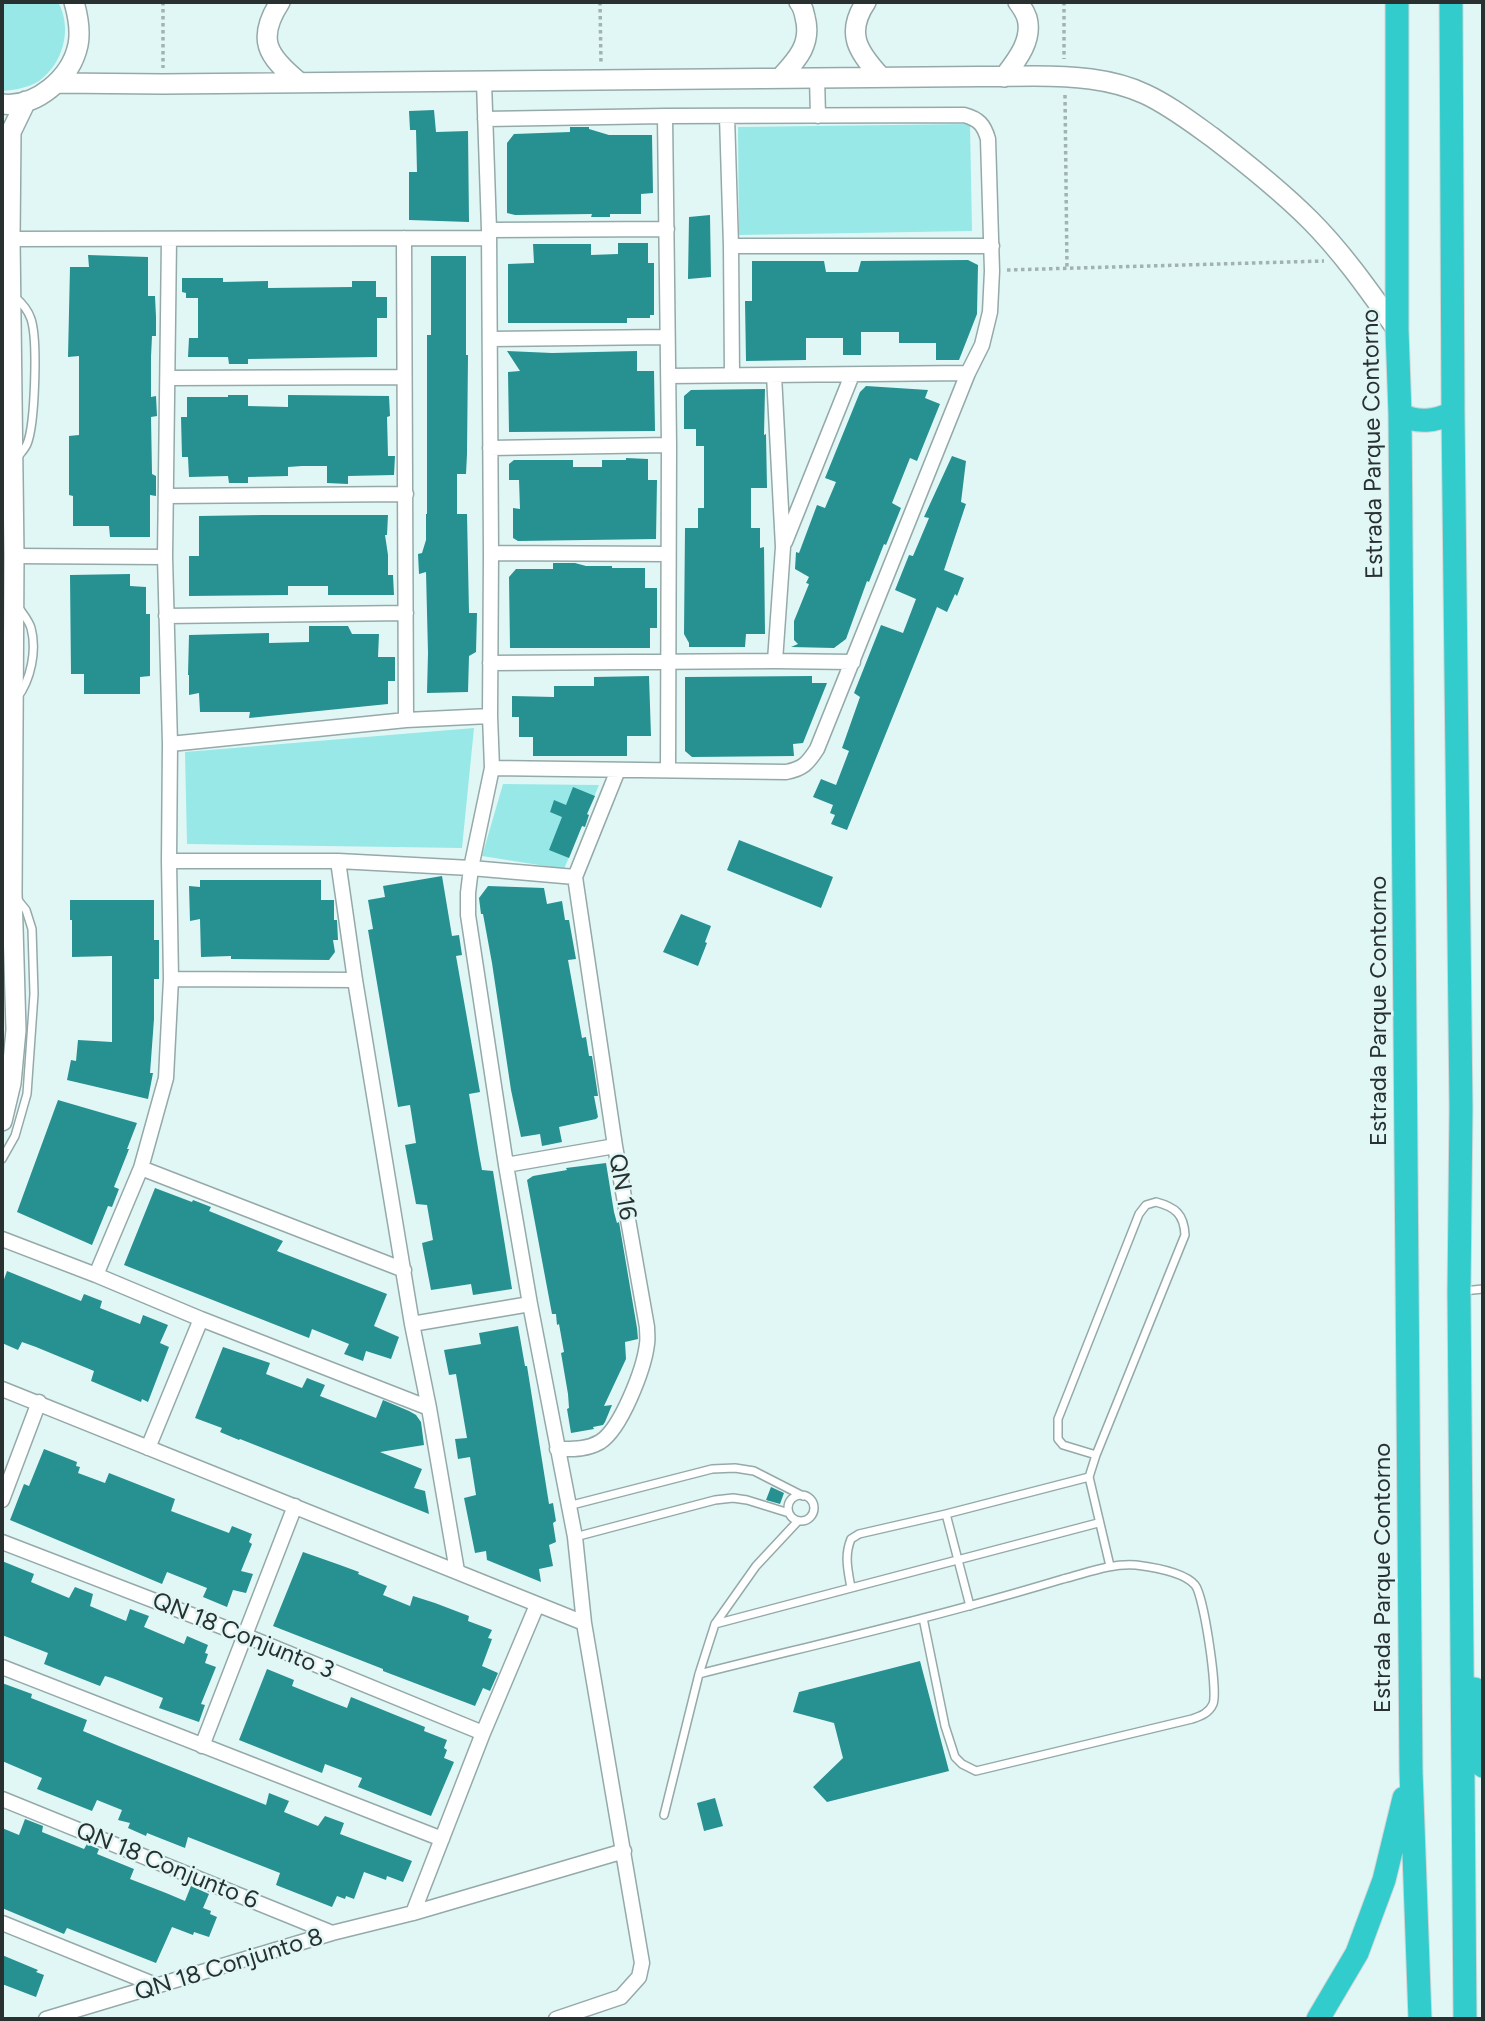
<!DOCTYPE html>
<html>
<head>
<meta charset="utf-8">
<style>
  body { margin:0 }
  #map { position:relative; width:1485px; height:2021px; overflow:hidden; background:#e1f7f6; font-family:Figtree,sans-serif }
  canvas { display:block }
  .frame { position:absolute; inset:0; border:4px solid #283030; pointer-events:none }
</style>
</head>
<body>
<div id="map">
<canvas width="1485" height="2021"></canvas>
<div class="frame"></div>
</div>
<script>
const ctx = document.querySelector('canvas').getContext('2d');
ctx.lineJoin = 'round';
function fillPath(path, color) {
  ctx.fillStyle = color;
  ctx.fill(path, 'evenodd');
}
function trace(path, color, width, dash) {
  ctx.strokeStyle = color;
  ctx.lineWidth = width;
  ctx.lineCap = dash ? 'butt' : 'round';
  ctx.setLineDash(dash || []);
  ctx.stroke(path);
}
function write(font, color, halo, rows, align = 'center') {
  ctx.font = font + ' Figtree,sans-serif';
  ctx.lineWidth = 5;
  ctx.setLineDash([]);
  ctx.textBaseline = 'middle';
  ctx.strokeStyle = halo;
  ctx.fillStyle = color;
  for (const [text, x, y, turn = 0] of rows) {
    ctx.save();
    ctx.translate(x, y);
    ctx.rotate((+turn || 0) * Math.PI / 180);
    ctx.textAlign = isNaN(turn) ? turn : align;
    if (halo) ctx.strokeText(text, 0, 0);
    ctx.fillText(text, 0, 0);
    ctx.restore();
  }
}
const green = new Path2D(`
  M2 2H58C73 28 63 64 39 81 27 88 15 90 2 91Z
  M970 124 972 231 739 235 738 127Z
  M474 728 462 848 187 844 185 752Z
  M503 784 599 785 564 869 482 856Z`);
const building = new Path2D(`
  M434 110 436 132 468 131 469 222 409 220V172H417L416 130H410L409 111Z
  M570 127H589V129L609 135H652L653 193 641 194V214H610V217H591L592 214 515 215 507 213V143L514 134 570 132Z
  M710 215 711 277 688 279 689 217Z
  M618 243H648V263H654V315H650V318H627V323H508V264L534 263 533 244H591V255L618 254Z
  M88 255 148 257V296H155L156 317V336H152L151 357V397L156 396 157 416 151 417 152 474 156 476V496L150 495V537H110L109 526H73V496L69 495V436L79 435V356L68 357 70 267H89Z
  M431 256H466V355H468L467 454 466 474H457V514H467L469 613H477L476 652 469 656 468 692 427 693 428 653 426 572 419 574 418 554 422 553 426 540V514H427V335H431Z
  M968 260 978 265 977 314 959 360H936V343H899V332H861V355H843V338H806V360L746 361 745 301H752V261H824L826 272H858L861 261Z
  M182 278H223V282L268 281V288L352 287V281H376V297H387V318H377V357L248 359V364H229L228 357H188L189 338H198V298H186V293L182 292Z
  M507 351 552 353 637 351V371H654L655 431 509 432 508 372 520 371Z
  M866 386 928 390 925 398 940 404 917 461 910 458 892 503 901 508 886 545 884 544 869 582 867 581 846 639 834 648 791 647 798 644 794 640V621L809 584 806 583 809 577 795 569 796 552 799 553 817 505 825 508 836 482 825 478 860 392Z
  M765 389 764 435 766 434 767 488H751V528H760V548L764 547 765 634H746L745 647H689V643L684 634 685 528H698V508H704V446H696V429H684V396L691 390Z
  M228 395H248V406L288 407V395L389 396 390 416 387 417 388 456H395L394 475 348 476V484L327 483V466H302L288 467V476L248 477V483H229L228 476 189 477 188 457H182L181 417H187V397H228Z
  M952 456 966 461 961 502 966 504 944 570 964 578 957 596 955 594 947 612 937 607 847 830 831 824 835 815 830 813 833 805 813 797 821 779 836 785 849 751 842 748 860 697 854 693 881 625 903 633 916 599 895 590 909 555 913 556 929 518 924 517Z
  M626 458 648 459V480H657L656 539 518 541 513 538V508L520 509 519 480H509V464L514 460H573V467H602V460H626Z
  M262 515H388L387 535H385L388 555V575H393L394 595H328V586H288V595L189 596V556H199V516Z
  M553 563H575L586 566H612V568H645V588H657V628H650V648H510L509 577 516 569H553Z
  M130 574V586L146 587V614H150V676L140 677V694H84V674H71L70 575Z
  M309 626H348L352 634H379L378 657H395V681H388V704L249 718 250 712H200L199 693 189 695V675H188L189 635 269 633V643L309 642Z
  M649 676 651 736H627V756H533V737H519V717H512V696L554 697V686H594V677Z
  M812 676V683H827L803 743 793 744 794 756 692 757 685 751V677Z
  M573 787 595 796 587 814 589 815 585 827 582 826 569 858 549 850 562 817 550 812 554 800 566 805Z
  M739 840 833 877 821 908 727 870Z
  M442 876 452 936 459 935 462 955 456 956 480 1092 469 1094 479 1154 482 1170 493 1171 512 1289 473 1295 471 1284 431 1290 422 1243 433 1240 427 1205 416 1204 405 1145 416 1143 410 1105 398 1107 368 930 373 929 368 900 385 897 383 886Z
  M200 880H321V900H334V920H337L338 940H333L335 952 329 960 231 959V956L201 957 200 919 190 921 189 886 200 887Z
  M488 886 544 888 547 904 562 901 565 920H569L576 959 568 960 582 1038 586 1037 589 1056H592L598 1096H594L598 1117 596 1119 559 1127 562 1142 542 1146 540 1134 521 1137 511 1090 492 963 483 914H481L479 898Z
  M70 900H154V940H159V979H154V1019L150 1073H153L148 1099 67 1080 71 1060 76 1061 78 1040 112 1042V956L72 957V920H70Z
  M681 914 711 926 705 942 707 943 698 966 663 952Z
  M58 1100 137 1123 127 1149H129L114 1187 119 1189 112 1207 108 1206 92 1245 17 1212Z
  M606 1163 614 1212 617 1223 619 1222 637 1328 638 1339 625 1342 626 1359 604 1406 612 1405 605 1422 603 1425 593 1427 594 1429 571 1433 567 1409 569 1408 568 1394 561 1353 564 1352 559 1324 557 1325 556 1314H552L527 1180 533 1176 567 1170 566 1168Z
  M155 1188 192 1202 193 1200 211 1207 209 1211 283 1241 277 1251 387 1294 374 1326 399 1337 391 1359 366 1351 363 1361 344 1354 349 1344 312 1329 309 1338 124 1265Z
  M7 1271 81 1301 84 1294 102 1301 100 1308 140 1324 143 1315 168 1325 160 1343 169 1347 148 1402 142 1399 141 1402 91 1381 94 1371 36 1347 22 1342 18 1350 2 1343V1285Z
  M518 1326 525 1366H527L549 1504 553 1503 556 1521 553 1523 556 1542 549 1545 553 1566 539 1569 541 1582 487 1560 486 1551 475 1553 464 1498 476 1495 470 1457 458 1459 455 1439 467 1438 456 1374 449 1375 444 1350 481 1344 479 1333Z
  M223 1347 270 1363 266 1374 302 1388 307 1378 325 1385 320 1396 376 1418 383 1400 409 1411 416 1415 421 1422 424 1445 380 1452 422 1469 414 1488 425 1491 429 1514 240 1439 239 1440 220 1432 222 1428 195 1418Z
  M44 1449 77 1462 76 1466 80 1467 78 1473 105 1483 109 1473 175 1499 171 1511 229 1533 232 1526 252 1534 249 1542 252 1544 241 1571 253 1574 246 1593 233 1590 227 1607 203 1597 207 1588 167 1572 162 1584 10 1520 24 1484 29 1486Z
  M771 1487 784 1493 780 1504 766 1500Z
  M303 1552 340 1565 359 1572 358 1574 387 1586 383 1595 410 1606 413 1596 435 1603 469 1616 468 1621 492 1630 488 1638 492 1639 482 1666 498 1673 490 1691 483 1688 475 1706 383 1671V1669L273 1626Z
  M2 1561 34 1574 31 1582 69 1598 75 1587 93 1594 90 1606 97 1609 126 1621 130 1609 149 1616 144 1627 184 1644 187 1636 208 1645 205 1653 208 1654 205 1663 216 1667 201 1704 205 1705 199 1722 159 1708 163 1698 112 1678 105 1676 100 1686 44 1664 48 1653 2 1635Z
  M920 1661 949 1771 827 1802 813 1787 843 1758 834 1723 793 1712 799 1692Z
  M267 1669 294 1680 292 1686 324 1699 347 1708 351 1697 425 1727 424 1731 447 1740 444 1748 447 1750 444 1758 454 1762 431 1816 358 1787 362 1778 333 1767 325 1764 322 1773 239 1740Z
  M2 1683 32 1694 31 1698 87 1720 83 1731 119 1746 266 1805 269 1793 289 1801 284 1812 318 1826 325 1816 344 1823 340 1834 412 1861 403 1882 387 1876 386 1880 364 1872 354 1899 346 1896 345 1899 337 1896 332 1907 276 1885 280 1873 188 1837 185 1848 147 1833 146 1836 128 1828 130 1823 118 1820 122 1810 97 1800 92 1811 37 1789 42 1778 2 1761Z
  M715 1798 723 1826 704 1831 697 1803Z
  M25 1819 43 1826 42 1832 84 1849 87 1844 99 1849 97 1854 134 1869 130 1879 166 1893 185 1901 191 1886 209 1894 203 1908 211 1911 210 1914 217 1917 209 1937 194 1932 193 1935 172 1927 156 1963 67 1928 64 1934 2 1908V1828L19 1835Z
  M2 1955 38 1970 36 1972 44 1975 36 1997 2 1984Z`);
const path = new Path2D(`
  M163 2V68
  M600 2 601 64
  M1064 2V59
  M1065 95 1067 269
  M1007 270 1324 261`);
const service = new Path2D(`
  M15 297C22 303 28 310 31 319 38 340 35 425 27 444 25 449 20 454 17 458
  M17 698C31 680 37 650 31 628 29 621 23 614 19 608
  M2 1159 15 1136 27 1094 34 994 32 929 26 910 18 900
  M1156 1202C1175 1207 1184 1214 1185 1235L1096 1455 1063 1445 1058 1439V1419L1139 1214 1146 1205Z
  M1463 1291 1483 1289
  M1089 1477 1096 1455
  M788 1508a13 13 0 1 1 26 0a13 13 0 1 1-26 0Z
  M568 1506 712 1469 735 1468 754 1471 803 1496
  M946 1514 970 1606
  M575 1537 715 1500 733 1498 747 1500 789 1513
  M851 1588 1098 1523
  M715 1624 851 1588C848 1570 844 1556 851 1539L859 1534 946 1514 1089 1477 1110 1566
  M699 1674C790 1651 881 1630 972 1605 1002 1597 1033 1588 1063 1579 1087 1573 1111 1563 1136 1565 1152 1567 1184 1572 1195 1585 1204 1596 1218 1691 1213 1704 1209 1713 1201 1716 1192 1719L976 1771 962 1764 955 1757 945 1726 923 1618
  M664 1815 699 1674 715 1624 756 1566 798 1521`);
const minor = new Path2D(`
  M817 77 818 116
  M665 116 669 445 668 769
  M727 116 731 246 732 375
  M485 119 665 116 964 115C979 119 984 125 988 139L992 271 990 312 982 345 968 373 817 749C808 763 803 769 786 772L492 768
  M489 230 667 229
  M404 238 406 720
  M10 239 489 238
  M731 246H992
  M490 339 667 337
  M774 375 783 547 775 661
  M668 376 968 373
  M168 378 404 377
  M490 448 669 445
  M167 496 406 494
  M785 542 852 375
  M491 553 668 554
  M14 556 165 557
  M166 616 406 613
  M490 663 775 661 853 662
  M170 744 406 720 490 716
  M169 861H338L471 868 575 877
  M338 861 355 980 412 1324 429 1408 457 1571
  M575 877 618 770
  M171 979 355 980
  M506 1165 615 1146
  M141 1168 404 1270
  M2 1239 96 1275 201 1319 429 1408
  M96 1275 141 1168 166 1078 171 979 169 861 170 744 165 557 169 239
  M412 1324 530 1304
  M2 1389 584 1623 575 1537 530 1304 506 1165 468 915V893L471 868 492 768 490 716 491 553 489 230 484 82
  M148 1448 201 1319
  M557 1449C572 1449 586 1450 600 1442 621 1429 644 1369 647 1344 648 1339 647 1333 647 1327L615 1146 575 877
  M2 1500 39 1402
  M2 1542 246 1636 483 1733
  M2 1667 442 1839
  M202 1746 295 1506
  M2 1799 332 1933
  M413 1913 483 1733 537 1605
  M2 1923 158 1986
  M46 2019 332 1933 413 1913 624 1851
  M556 2019 621 1997 639 1977 642 1963 584 1623`);
const secondary = new Path2D(`
  M280 2C256 39 267 56 299 82
  M866 2C845 33 858 52 880 76
  M781 77C798 59 812 43 805 17 804 11 803 7 799 2
  M1004 77C1017 60 1033 40 1027 18 1025 12 1021 6 1018 2
  M57 83 163 84 1034 76C1071 76 1111 78 1145 94 1169 105 1191 122 1212 137 1246 163 1280 190 1310 220 1343 253 1370 292 1397 330
  M2 104C36 108 71 78 78 45 81 30 78 16 74 2
  M2 1121 11 1083 16 1030 12 893 14 556 10 239 11 132 26 101`);
const trunk = new Path2D(`
  M1397 2V330L1400 414 1411 1771 1420 2019
  M1451 2 1453 413 1461 1108 1459 1292 1465 2019
  M1400 414C1418 424 1435 421 1453 413
  M1475 1689 1483 1766
  M1318 2019 1357 1953 1384 1880 1404 1798`);
const streetNames = [
  ["Estrada Parque Contorno",1373,444,-91],
  ["Estrada Parque Contorno",1379,1011,-90],
  ["QN 16",622,1187,80],
  ["Estrada Parque Contorno",1383,1578,-90],
  ["QN 18 Conjunto 3",243,1636,22],
  ["QN 18 Conjunto 6",167,1866,22],
  ["QN 18 Conjunto 8",229,1965,-17]
];
fillPath(green, '#98e8e7');
fillPath(building, '#279090');
trace(service, '#95a9a9', 10);
trace(minor, '#95a9a9', 17);
trace(secondary, '#95a9a9', 22);
trace(trunk, '#d4d6d6', 25);
trace(path, '#a1b2b2', 3.5, [3.5, 3.5]);
trace(service, '#fff', 7);
trace(minor, '#fff', 14);
trace(secondary, '#fff', 19);
trace(trunk, '#3cc', 23);
write('24px', '#283030', '#e1f7f6', streetNames);
</script>
</body>
</html>
